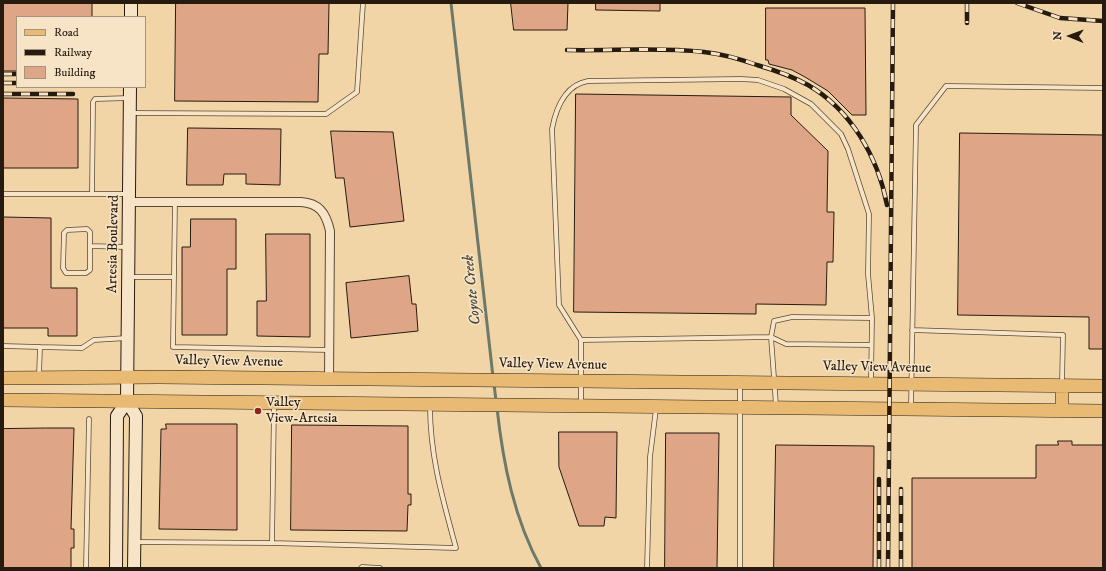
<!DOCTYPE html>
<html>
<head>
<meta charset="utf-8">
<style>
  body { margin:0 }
  #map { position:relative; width:1106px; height:571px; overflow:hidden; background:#f2d5a7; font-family:"IM FELL DW Pica",serif }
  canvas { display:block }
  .frame { position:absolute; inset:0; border:4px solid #271b10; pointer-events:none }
  .legend { position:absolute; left:16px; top:16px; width:130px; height:72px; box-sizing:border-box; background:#f7e4c6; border:1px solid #a4947d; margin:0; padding:5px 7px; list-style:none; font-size:12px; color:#271b10 }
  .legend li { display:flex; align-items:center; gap:8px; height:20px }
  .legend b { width:20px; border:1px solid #a4947d }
  .north { position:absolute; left:1050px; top:16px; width:40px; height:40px; -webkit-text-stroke:3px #f7e4c6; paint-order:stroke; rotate:271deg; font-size:11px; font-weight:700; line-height:16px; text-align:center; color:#271b10 }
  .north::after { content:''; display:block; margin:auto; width:14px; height:18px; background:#271b10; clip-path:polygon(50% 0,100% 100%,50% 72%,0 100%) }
</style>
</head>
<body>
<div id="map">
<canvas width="1106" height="571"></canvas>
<div class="frame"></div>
<ul class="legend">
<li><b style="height:5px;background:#e9ba74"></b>Road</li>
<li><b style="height:5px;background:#271b10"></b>Railway</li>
<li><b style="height:11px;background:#dfa587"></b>Building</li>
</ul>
<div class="north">N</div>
</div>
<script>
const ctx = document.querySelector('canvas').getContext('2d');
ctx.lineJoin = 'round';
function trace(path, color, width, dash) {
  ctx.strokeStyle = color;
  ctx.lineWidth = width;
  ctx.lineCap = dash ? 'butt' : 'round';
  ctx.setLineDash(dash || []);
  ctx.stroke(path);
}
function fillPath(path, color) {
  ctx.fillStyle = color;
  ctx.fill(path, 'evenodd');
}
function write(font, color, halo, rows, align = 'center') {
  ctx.font = font + ' "IM FELL DW Pica",serif';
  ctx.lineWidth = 3;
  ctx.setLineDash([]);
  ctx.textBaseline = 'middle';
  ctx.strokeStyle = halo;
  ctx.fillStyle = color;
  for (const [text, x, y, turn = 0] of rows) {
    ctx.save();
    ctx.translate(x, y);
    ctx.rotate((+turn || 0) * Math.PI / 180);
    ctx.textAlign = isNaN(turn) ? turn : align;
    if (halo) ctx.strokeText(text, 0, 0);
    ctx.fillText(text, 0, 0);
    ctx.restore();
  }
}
const stream = new Path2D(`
  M451 3 493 377
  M494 384 496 401
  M497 408C503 463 514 519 541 568`);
const building = new Path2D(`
  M3 3H92V17H17V71H3Z
  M176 3H329L328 54H319L318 102 175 101Z
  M511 3H568L567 30H514Z
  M596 3H660V11L596 10Z
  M766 8H865L866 115H852L828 91 805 77 792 70 769 64 768 60H766Z
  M576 94 791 97V115L828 151 827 212H834L833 262H827L826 305 756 304V314L574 312Z
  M3 98 78 99V168H3Z
  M188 128 281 129 280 185 246 184V174H224L223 185H187Z
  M331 131 393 132 404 221 350 227 344 178H336Z
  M960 133 1103 135V349H1089V317L958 315Z
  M3 217 51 218V288H77V336H48V328H3Z
  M191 219H236V269H227V335H182V247H190Z
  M266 234H310V337L257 336V301H266Z
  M409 276 412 304H416L418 331 351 338 346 283Z
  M166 424H237V530L159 529 161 429H166Z
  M292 425 408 426V494H411V505H408L407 531 291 530Z
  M46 428H74L71 529H74V548H71V568H3V429Z
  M559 432H617L616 518 605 517 604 526H579L559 467Z
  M666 433H719L717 568H665Z
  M1058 441H1072V445H1103V568H912V478H1036V445H1058Z
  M776 445 874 446 873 568H774Z`);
const lane = new Path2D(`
  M132 113 326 114 357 92 363 3
  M3 194H127
  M92 194 93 102 95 99 129 98
  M175 201 173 347 329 350
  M90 246V232L87 229 67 230 64 233 63 268 66 273H86L90 270V246L126 247
  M129 277H173
  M912 330 1063 335 1062 384
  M581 340 559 305 552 129C556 108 565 85 588 81L741 79 758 80 784 89 811 104 841 134 848 149 869 214 868 274 872 318 871 381
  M3 346 40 347 39 375
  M40 347 82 348 94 340 127 338
  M740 384V568
  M581 403V340L771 337 786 344 871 345
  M274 405 272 543 456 548C443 500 430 457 430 406
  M776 405 771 337 774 321 792 317 872 318
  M911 407 916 125 946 86 1103 88
  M135 542 272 543
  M86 568 89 419
  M361 568 362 567 380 568
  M647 568 650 457 656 409`);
const street = new Path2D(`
  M129 202H301C319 203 326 213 330 231L329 379`);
const secondary = new Path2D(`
  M131 17V3
  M127 401 136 416 134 568
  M116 568 117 416 127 401 130 87`);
const primary = new Path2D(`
  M3 378 159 377 1103 386
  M3 400 1103 411
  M1062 410V386`);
const rail = new Path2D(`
  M967 3V23
  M1017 3 1060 18 1103 21
  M567 50C612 51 659 47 704 52 722 54 740 59 757 65 774 70 792 76 808 85 851 110 878 157 887 205
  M3 74H17
  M3 83H17
  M3 94H73
  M879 568V479
  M888 568 893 3
  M901 568V489`);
const markers = [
  [258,411,4,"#8f2418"]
];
const streetNames = [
  ["Artesia Boulevard",114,244,-89],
  ["Valley View Avenue",229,362,1],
  ["Valley View Avenue",553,365,1],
  ["Valley View Avenue",877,368,1]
];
const poiNames = [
  ["Valley",266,403],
  ["View-Artesia",266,419]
];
const waterNames = [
  ["Coyote Creek",473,290,-96]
];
trace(stream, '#6d7a6a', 3);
fillPath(building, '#dfa587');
trace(building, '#271b10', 1);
trace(lane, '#5a4a36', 5.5);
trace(street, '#5a4a36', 10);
trace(secondary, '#271b10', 14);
trace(primary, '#271b10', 14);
trace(lane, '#f7e4c6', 4);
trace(street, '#f7e4c6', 8);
trace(secondary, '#f7e4c6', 12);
trace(primary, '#e9ba74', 13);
trace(rail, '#271b10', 4.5);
trace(rail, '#f7e4c6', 3, [9]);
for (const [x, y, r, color] of markers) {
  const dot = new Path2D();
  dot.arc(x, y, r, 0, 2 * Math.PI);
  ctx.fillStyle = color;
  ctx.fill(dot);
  trace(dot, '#f7e4c6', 1.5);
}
write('14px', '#271b10', '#f7e4c6', streetNames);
write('14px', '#271b10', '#f7e4c6', poiNames, 'left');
write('italic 15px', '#4a4a3d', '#f7e4c6', waterNames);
</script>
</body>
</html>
